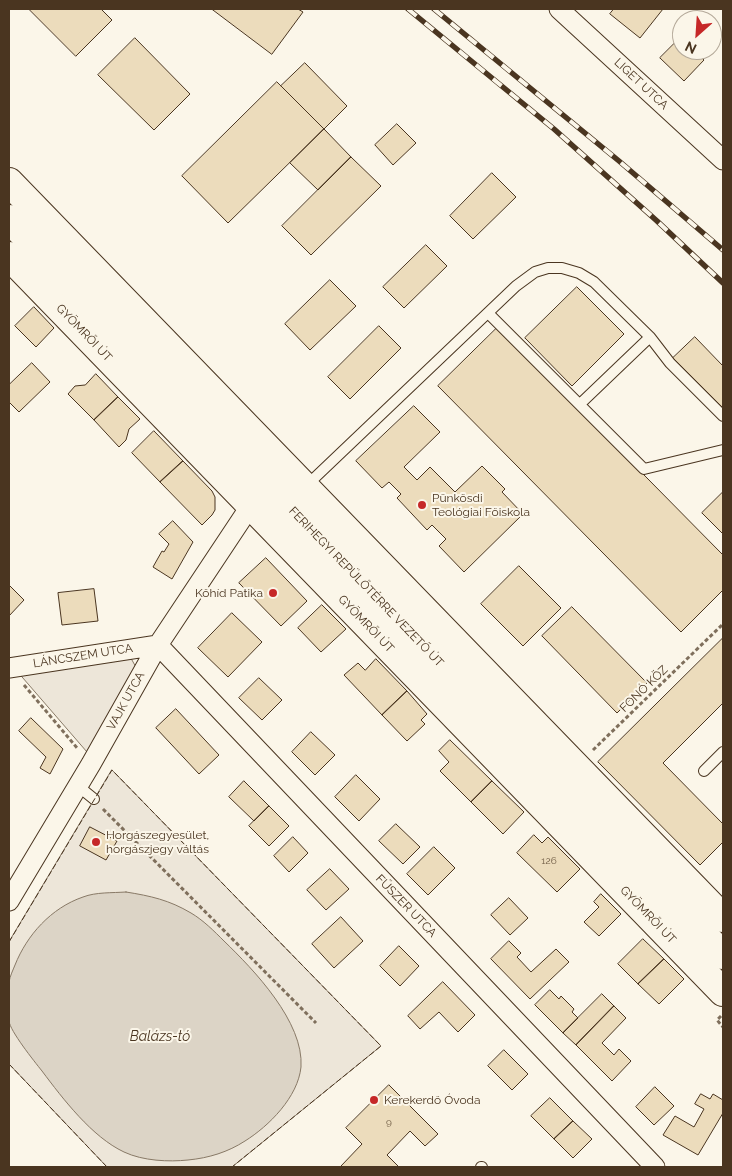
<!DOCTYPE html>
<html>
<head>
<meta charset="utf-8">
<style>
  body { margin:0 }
  #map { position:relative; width:732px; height:1176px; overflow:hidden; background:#fbf6e9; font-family:Raleway,sans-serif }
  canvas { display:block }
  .frame { position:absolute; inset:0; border:10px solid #4a3520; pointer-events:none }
  .north { position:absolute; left:672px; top:10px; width:50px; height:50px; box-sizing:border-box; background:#fbf6e9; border:1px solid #b4a999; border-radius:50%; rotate:206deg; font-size:14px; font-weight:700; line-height:20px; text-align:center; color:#4a3520 }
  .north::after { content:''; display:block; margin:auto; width:18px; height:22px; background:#c62828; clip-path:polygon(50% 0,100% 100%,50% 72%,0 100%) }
</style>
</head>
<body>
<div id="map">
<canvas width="732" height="1176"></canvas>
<div class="frame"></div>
<div class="north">N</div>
</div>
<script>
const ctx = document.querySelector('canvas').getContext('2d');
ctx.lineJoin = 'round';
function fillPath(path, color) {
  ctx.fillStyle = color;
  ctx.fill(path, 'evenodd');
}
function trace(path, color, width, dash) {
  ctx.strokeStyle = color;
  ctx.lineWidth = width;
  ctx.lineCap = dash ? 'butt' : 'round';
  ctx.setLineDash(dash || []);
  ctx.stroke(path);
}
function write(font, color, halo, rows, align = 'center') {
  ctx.font = font + ' Raleway,sans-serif';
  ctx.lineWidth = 4;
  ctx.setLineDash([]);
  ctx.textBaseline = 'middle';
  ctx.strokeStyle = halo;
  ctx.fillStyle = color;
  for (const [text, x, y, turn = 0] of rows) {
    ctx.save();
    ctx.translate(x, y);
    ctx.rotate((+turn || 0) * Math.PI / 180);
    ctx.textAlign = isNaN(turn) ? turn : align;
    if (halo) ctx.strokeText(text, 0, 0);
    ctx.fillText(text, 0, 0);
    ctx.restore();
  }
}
const green = new Path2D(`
  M128 653 137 669 87 752 16 670Z
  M112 770 381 1046 232 1167H107L9 1064V942Z`);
const water = new Path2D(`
  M126 892C151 896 169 900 191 913 203 920 214 931 224 941 254 970 304 1022 301 1067 298 1097 269 1126 245 1141 228 1152 209 1158 188 1160 169 1162 143 1161 124 1152 92 1137 63 1099 42 1071 34 1061 10 1031 9 1021 8 1013 8 989 9 982 10 976 13 970 15 965 27 935 51 908 83 897 96 892 112 893 126 892Z`);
const building = new Path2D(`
  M29 9H101L112 20 76 56Z
  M212 9H298L303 12 272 54Z
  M614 9H663L640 38 610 14Z
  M681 37 682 38V50H694L704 60 684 81 660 58Z
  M135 38 190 94 154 130 98 75Z
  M305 63 347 106 324 129 281 86Z
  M277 82 324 129 228 223 182 176Z
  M397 124 416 143 393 165 375 145Z
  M324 129 351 157 318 190 290 163Z
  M351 157 381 186 311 255 282 226Z
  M492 173 516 197 473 239 450 216Z
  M426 245 447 266 404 308 383 287Z
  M330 280 356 306 310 350 285 324Z
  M577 287 624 334 572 386 525 338Z
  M34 307 54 328 36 347 15 326Z
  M379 326 401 348 350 399 328 377Z
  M498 327 723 555V590L681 632 438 386Z
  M695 337 723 366V408L673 358Z
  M32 363 50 382 19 412 9 402V385Z
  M96 374 118 397 94 420 68 394 75 386 85 385Z
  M118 397 140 419 129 429 126 440 119 447 94 420Z
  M414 406 440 432 404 467 417 480 430 467 455 492 482 466 505 489 502 492 523 514 464 572 439 546 446 539 432 525 427 530 397 498 401 494 389 482 382 488 356 461Z
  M154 431 183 461 160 482 132 453Z
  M183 461 212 491 215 497V510L212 515 202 525 160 482Z
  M723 492V534L702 513Z
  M173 521 193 542 172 579 153 567 162 551 164 552 169 544 159 534Z
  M266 558 307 601 281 626 239 583Z
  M519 566 561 608 523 646 481 604Z
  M9 585 24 600 9 616Z
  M94 589 98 621 62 625 58 593Z
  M322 605 346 629 321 652 298 628Z
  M572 607 647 683 617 713 542 636Z
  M232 613 262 642 228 677 198 648Z
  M723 638V703L663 763 723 824V842L700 865 598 762Z
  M376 659 407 691 382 715 344 675 358 663 365 670Z
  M259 678 282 700 262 720 239 698Z
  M407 691 427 714 421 720 425 724 407 741 382 715Z
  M176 709 219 755 199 774 156 728Z
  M31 718 63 749 50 774 40 768 46 757 19 731Z
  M311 732 335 755 315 775 292 752Z
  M450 740 492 781 471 802 440 771 449 762 439 751Z
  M356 775 380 799 359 821 335 797Z
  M244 781 269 806 254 821 229 797Z
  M492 781 524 812 503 834 471 802Z
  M269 806 289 826 269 846 249 826Z
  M396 824 420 847 403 864 379 841Z
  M90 827 117 841 106 860 80 846Z
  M534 835 542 843 548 837 580 869 557 892 517 853Z
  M293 837 308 853 289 872 274 856Z
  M434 847 455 868 428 895 407 874Z
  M330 869 349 889 326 910 307 890Z
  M601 894 621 914 599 936 584 922 599 907 594 902Z
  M509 898 528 918 510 935 491 915Z
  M341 917 363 941 334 968 312 944Z
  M643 939 664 959 638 984 618 964Z
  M509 941 521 953 517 957 531 972 556 949 569 962 530 999 491 959Z
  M399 946 419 966 400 986 380 966Z
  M664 959 684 979 659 1004 638 984Z
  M443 982 475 1015 458 1032 439 1012 420 1029 408 1016Z
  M550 990 559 999 561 996 574 1009 572 1012 578 1018 563 1033 535 1005Z
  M602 994 614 1006 576 1045 563 1033Z
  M614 1006 626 1018 602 1043 614 1055 619 1049 631 1061 612 1081 576 1045Z
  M504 1050 528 1074 512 1090 488 1066Z
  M389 1085 438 1134 425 1146 410 1131 387 1155 399 1167H342L341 1166 362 1144 346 1128Z
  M655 1087 674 1106 654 1125 636 1107Z
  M701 1094 710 1099 713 1094 723 1100V1113L698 1155 663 1135 675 1116 694 1127 704 1109 695 1104Z
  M550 1098 573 1121 554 1139 531 1116Z
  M573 1121 592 1139 573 1158 554 1139Z`);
const path = new Path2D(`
  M24 685 78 749
  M593 750 723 624
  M103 809 316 1023
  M721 1016 717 1020 723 1027`);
const lane = new Path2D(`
  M488 313 644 469 723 450
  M580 404 650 337
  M305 487 516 286 535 272 548 268H562L579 273 594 282 650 337 670 363 723 416
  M704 771 723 752
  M78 786 94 799
  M481 1167H482`);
const street = new Path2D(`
  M559 9 723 160
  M9 668 158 645 655 1167
  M9 901 91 764 158 645 251 505`);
const secondary = new Path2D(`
  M9 182 723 918
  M9 256 723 992`);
const primary = new Path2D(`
  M9 219 723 955`);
const rail = new Path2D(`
  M408 9 554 129 657 221 723 283
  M434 9 619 161 723 250`);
const fence = new Path2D(`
  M9 942 112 770 381 1046 232 1167
  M9 1064 107 1167`);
const markers = [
  [422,505,5,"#c62828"],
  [273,593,5,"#c62828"],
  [96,842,5,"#c62828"],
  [374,1100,5,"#c62828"]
];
const numberNames = [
  ["126",549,861],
  ["9",389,1122]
];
const streetNames = [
  ["LIGET UTCA",641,84,43],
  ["GYÖMRŐI ÚT",84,333,46],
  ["FERIHEGYI REPÜLŐTÉRRE VEZETŐ ÚT",366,587,46],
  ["GYÖMRŐI ÚT",366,624,46],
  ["LÁNCSZEM UTCA",83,656,-9],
  ["FONÓ KÖZ",644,689,-44],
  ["VAJK UTCA",126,701,-61],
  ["FŰSZER UTCA",406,906,46],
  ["GYÖMRŐI ÚT",648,915,46]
];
const poiNames = [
  ["Pünkösdi",432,498],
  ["Teológiai Főiskola",432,512],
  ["Kőhíd Patika",263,593,"right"],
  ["Horgászegyesület,",106,835],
  ["horgászjegy váltás",106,849],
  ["Kerekerdő Óvoda",384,1100]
];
const waterNames = [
  ["Balázs-tó",160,1037]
];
fillPath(green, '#ede6d9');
trace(green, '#887966', 1);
fillPath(water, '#dcd4c6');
trace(water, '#887966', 1);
fillPath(building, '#ecdcbc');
trace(building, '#4a3520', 1);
trace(lane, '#4a3520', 12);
trace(street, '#4a3520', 21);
trace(secondary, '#4a3520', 30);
trace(primary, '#4a3520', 30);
trace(path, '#7f6f5c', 3, [4, 2.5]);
trace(lane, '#fbf6e9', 10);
trace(street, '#fbf6e9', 19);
trace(secondary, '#fbf6e9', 28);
trace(primary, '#fbf6e9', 28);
trace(rail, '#4a3520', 5.5);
trace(rail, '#fbf6e9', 4, [11]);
trace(fence, '#4a3520', 1, [6, 2.5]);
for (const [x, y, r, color] of markers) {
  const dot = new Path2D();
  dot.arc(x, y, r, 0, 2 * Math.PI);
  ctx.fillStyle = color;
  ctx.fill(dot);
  trace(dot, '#fbf6e9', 2);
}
write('10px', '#725f47', null, numberNames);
write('12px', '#4a3520', '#fbf6e9', streetNames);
write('12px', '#4a3520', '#fbf6e9', poiNames, 'left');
write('italic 14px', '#4a3520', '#fbf6e9', waterNames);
</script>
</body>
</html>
